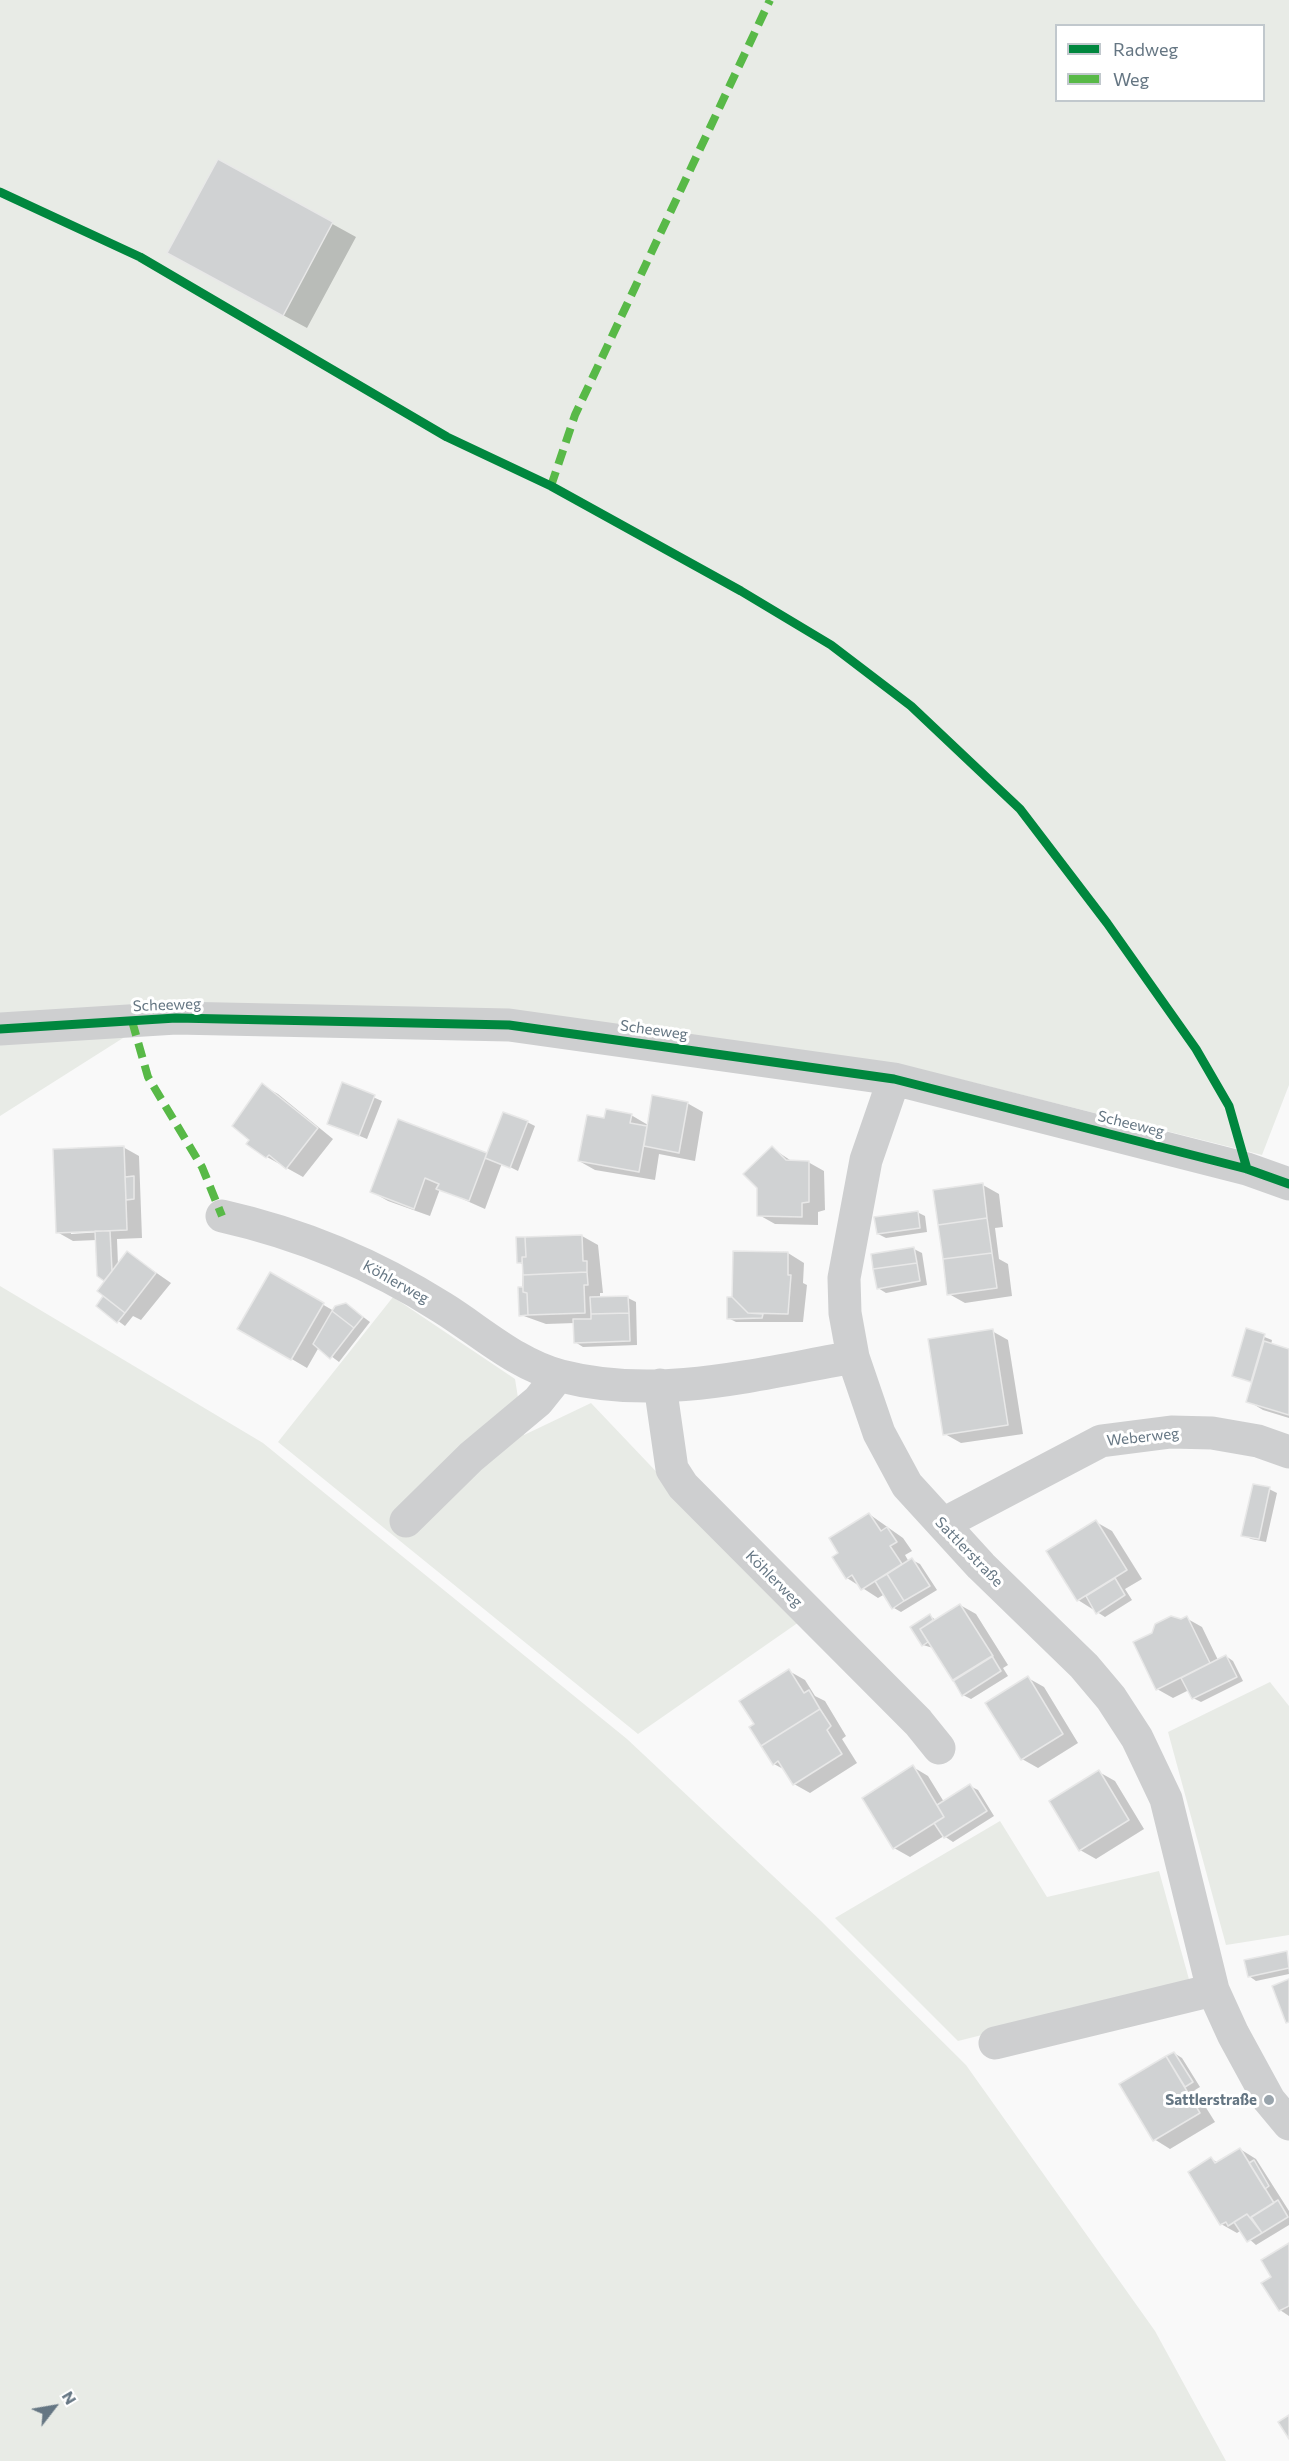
<!DOCTYPE html>
<html>
<head>
<meta charset="utf-8">
<style>
  body { margin:0 }
  #map { position:relative; width:1289px; height:2461px; overflow:hidden; background:#f9f9f9; font-family:Commissioner,sans-serif }
  canvas { display:block }
  .legend { position:absolute; left:1055px; top:24px; width:210px; height:78px; box-sizing:border-box; background:#fff; border:2px solid #c1c8cd; margin:0; padding:8px 10px; list-style:none; font-size:18px; color:#657683 }
  .legend li { display:flex; align-items:center; gap:12px; height:30px }
  .legend b { width:30px; border:2px solid #c1c8cd }
  .north { position:absolute; left:24px; top:2377px; width:60px; height:60px; -webkit-text-stroke:4px #fff; paint-order:stroke; rotate:59deg; font-size:16px; font-weight:700; line-height:24px; text-align:center; color:#657683 }
  .north::after { content:''; display:block; margin:auto; width:21px; height:27px; background:#657683; clip-path:polygon(50% 0,100% 100%,50% 72%,0 100%) }
</style>
</head>
<body>
<div id="map">
<canvas width="1289" height="2461"></canvas>
<ul class="legend">
<li><b style="height:8px;background:#00873e"></b>Radweg</li>
<li><b style="height:8px;background:#58b947"></b>Weg</li>
</ul>
<div class="north">N</div>
</div>
<script>
const ctx = document.querySelector('canvas').getContext('2d');
ctx.lineJoin = 'round';
function fillPath(path, color) {
  ctx.fillStyle = color;
  ctx.fill(path, 'evenodd');
}
function trace(path, color, width, dash) {
  ctx.strokeStyle = color;
  ctx.lineWidth = width;
  ctx.lineCap = dash ? 'butt' : 'round';
  ctx.setLineDash(dash || []);
  ctx.stroke(path);
}
function write(font, color, halo, rows, align = 'center') {
  ctx.font = font + ' Commissioner,sans-serif';
  ctx.lineWidth = 6;
  ctx.setLineDash([]);
  ctx.textBaseline = 'middle';
  ctx.strokeStyle = halo;
  ctx.fillStyle = color;
  for (const [text, x, y, turn = 0] of rows) {
    ctx.save();
    ctx.translate(x, y);
    ctx.rotate((+turn || 0) * Math.PI / 180);
    ctx.textAlign = isNaN(turn) ? turn : align;
    if (halo) ctx.strokeText(text, 0, 0);
    ctx.fillText(text, 0, 0);
    ctx.restore();
  }
}
const green = new Path2D(`
  M0 0H1289V1085L1262 1155 899 1064 702 1043 142 1026 0 1116ZM1056 26H1264V100H1056Z
  M0 1286 263 1443 627 1739 820 1920 966 2065 1155 2331 1226 2461H0Z
  M393 1297 515 1379 524 1435 591 1403 799 1622 638 1734 278 1442Z
  M1270 1682 1289 1706V1935L1226 1945 1168 1732Z
  M1000 1821 1047 1897 1159 1871 1190 1983 958 2041 835 1918Z`);
const shadow = new Path2D(`
  M218 161 356 237 307 328 192 266Z
  M343 1084 382 1101 367 1139 329 1123Z
  M262 1085 278 1094 333 1139 303 1177 267 1157Z
  M687 1103 703 1112 695 1161 659 1154 655 1180 595 1170 579 1161 631 1115 648 1125Z
  M527 1122 535 1126 518 1171 502 1163 485 1209 440 1189 430 1216 388 1201 372 1192 486 1154Z
  M123 1147 139 1156 142 1238 117 1239 118 1265 128 1253 171 1283 141 1320 133 1316 125 1326 98 1306 105 1296 106 1281 98 1275 97 1240 73 1241 57 1232ZM102 1229V1232L71 1234V1231Z
  M772 1148 793 1162H808L824 1171 825 1210 818 1212V1225L775 1224 759 1215V1187Z
  M983 1185 999 1194 1003 1227 995 1228 999 1259 1008 1264 1012 1296 965 1303 949 1294Z
  M917 1212 925 1216 927 1232 886 1238 878 1234Z
  M582 1236 598 1245 603 1293H600V1299L628 1298 636 1302 637 1345 583 1347 575 1342V1323L546 1324 521 1315 523 1265 519 1262 518 1238Z
  M914 1249 922 1253 927 1285 886 1293 878 1288Z
  M788 1253 804 1263 803 1283 807 1285 803 1322H736L728 1318 734 1299Z
  M270 1274 334 1311 354 1310 370 1322 339 1362 319 1347 307 1368 239 1328Z
  M1247 1330 1272 1340 1271 1345 1289 1350V1418L1263 1410 1248 1401 1253 1383 1233 1375Z
  M992 1331 1008 1340 1023 1434 961 1443 945 1434Z
  M1269 1489 1277 1493 1266 1542 1251 1539 1243 1535Z
  M869 1514 903 1538 912 1551 905 1555 909 1562 912 1560 920 1564 937 1590 901 1612 894 1608 885 1594 878 1598 847 1578 840 1553Z
  M1096 1522 1112 1531 1142 1579 1125 1589 1132 1600 1105 1617 1078 1600Z
  M960 1605 976 1614 1008 1665 1003 1668 1008 1676 971 1699 963 1695 933 1648 923 1645 912 1627 930 1616 936 1620Z
  M1186 1618 1202 1627 1218 1660 1226 1656 1233 1661 1243 1681 1201 1702 1193 1698 1189 1690 1173 1698 1157 1689 1181 1620Z
  M789 1671 805 1680 815 1696 825 1701 846 1736 842 1739 857 1763 810 1793 794 1784 785 1770 774 1764 756 1724Z
  M1028 1678 1044 1687 1078 1743 1038 1768 1022 1759Z
  M913 1767 928 1776 944 1802 970 1786 978 1790 994 1816 953 1842 944 1836 910 1857 894 1848Z
  M1099 1772 1115 1781 1144 1829 1096 1859 1080 1850Z
  M1287 1952 1289 1974 1256 1981 1249 1976 1246 1961Z
  M1174 2053 1182 2058 1200 2087 1195 2090 1215 2122 1170 2149 1154 2139 1121 2085Z
  M1240 2149 1256 2159 1289 2211V2225L1256 2245 1240 2231 1237 2233 1221 2224 1212 2159 1218 2163Z
  M1289 2245V2316L1280 2310Z`);
const building = new Path2D(`
  M218 159 333 222 283 316 167 253Z
  M342 1082 375 1095 359 1136 327 1124Z
  M262 1083 318 1128 286 1169 269 1155 266 1158 246 1144 249 1140 232 1126Z
  M652 1095 688 1102 679 1153 644 1146Z
  M606 1109 632 1114 630 1123 647 1126 639 1172 578 1161 587 1115 604 1118Z
  M503 1112 528 1121 510 1168 485 1158Z
  M398 1119 487 1153 469 1201 436 1189 439 1184 425 1178 414 1209 370 1192Z
  M124 1146 127 1230 56 1233 53 1149Z
  M772 1146 786 1160 809 1161V1202L802 1203V1217L757 1216V1188L743 1174Z
  M134 1176V1199L126 1200 125 1177Z
  M983 1183 987 1218 938 1225 933 1190Z
  M918 1211 920 1228 877 1234 874 1217Z
  M987 1218 992 1253 943 1259 938 1225Z
  M95 1231H110L112 1271 104 1281 97 1276Z
  M582 1235 583 1261H587V1272L523 1275 522 1257H526L525 1237Z
  M516 1237H525L526 1257H522V1263H517Z
  M914 1247 917 1263 873 1269 871 1254Z
  M127 1251 156 1273 125 1313 97 1291Z
  M733 1251 788 1252V1275H791L788 1314 748 1313 732 1297Z
  M992 1253 997 1288 947 1295 943 1259Z
  M917 1263 920 1281 877 1289 873 1269Z
  M270 1272 324 1303 291 1360 237 1329Z
  M587 1272 588 1285H584L585 1313 528 1315 527 1293 523 1292V1275Z
  M518 1287H523V1292L527 1293 528 1315 519 1316Z
  M103 1296 125 1313 117 1323 96 1306Z
  M628 1296 629 1313 591 1314 590 1297Z
  M727 1297H732L748 1313 763 1314 762 1318 727 1319Z
  M346 1303 363 1317 354 1328 332 1311 335 1306Z
  M332 1311 354 1328 330 1359 313 1344Z
  M629 1313 630 1341 574 1343 573 1319H591V1314Z
  M1246 1328 1265 1334 1251 1382 1232 1376Z
  M993 1329 1008 1425 943 1435 928 1339Z
  M1264 1341 1289 1349V1415L1246 1402Z
  M1253 1484 1270 1487 1259 1539 1241 1536Z
  M869 1513 881 1531 887 1527 897 1542 890 1546 902 1564 861 1590 852 1575 846 1579 832 1557 838 1553 829 1538Z
  M1096 1520 1127 1570 1077 1601 1046 1551Z
  M912 1558 930 1586 904 1601 887 1574Z
  M887 1574 904 1601 892 1609 875 1581Z
  M1115 1578 1125 1595 1096 1614 1086 1596Z
  M960 1604 993 1656 953 1681 920 1629Z
  M930 1614 933 1620 920 1629 928 1642 922 1646 910 1627Z
  M1171 1616 1181 1619 1187 1616 1210 1663 1156 1690 1133 1642 1152 1633 1155 1624Z
  M1226 1655 1237 1677 1192 1699 1181 1678Z
  M992 1656 1001 1671 962 1696 953 1680Z
  M789 1669 804 1693 809 1690 820 1709 761 1746 749 1727 754 1724 739 1701Z
  M1028 1676 1063 1734 1021 1760 985 1703Z
  M820 1709 831 1726 827 1730 842 1754 793 1785 778 1761 773 1765 761 1746Z
  M913 1765 944 1817 893 1849 862 1798Z
  M1099 1770 1129 1820 1079 1851 1049 1801Z
  M970 1784 987 1811 944 1838 934 1823 944 1817 937 1805Z
  M1287 1951 1289 1968 1248 1977 1244 1960Z
  M1289 1979V2022L1286 2023 1272 1986Z
  M1174 2052 1193 2082 1185 2087 1166 2056Z
  M1166 2056 1200 2113 1153 2141 1119 2084Z
  M1240 2148 1274 2203 1250 2218 1247 2214 1228 2226 1226 2222 1220 2225 1188 2172 1211 2157 1215 2163Z
  M1254 2160 1269 2186 1265 2189 1249 2163Z
  M1278 2200 1288 2217 1262 2233 1251 2217Z
  M1247 2214 1262 2233 1247 2242 1234 2222Z
  M1289 2243V2306L1279 2311 1261 2283 1271 2277 1261 2260Z
  M1289 2415V2439L1278 2422Z`);
const minor = new Path2D(`
  M0 1029 176 1018 509 1025 894 1079 1247 1169 1289 1184
  M894 1079 866 1160 844 1278 845 1313 853 1357 879 1433 907 1485 981 1566 1084 1666 1111 1698 1137 1738 1166 1799 1213 1990 1233 2034 1269 2100 1289 2124
  M222 1216C302 1234 374 1264 443 1308 480 1331 517 1365 561 1376 658 1401 757 1374 853 1357
  M660 1385 672 1469 683 1486 918 1722 939 1748
  M406 1521 471 1457 538 1401 558 1376
  M943 1524 1101 1441 1171 1432 1212 1433 1258 1441 1289 1452
  M995 2043 1213 1990`);
const quiet = new Path2D(`
  M551 486 575 415 770 0
  M132 1021 148 1077 202 1167 222 1216`);
const cycleway = new Path2D(`
  M0 192 140 257 447 437 551 486 741 591 831 645 911 706 1020 809 1107 923 1196 1049 1229 1106 1247 1169
  M0 1029 176 1018 509 1025 894 1079 1247 1169 1289 1184`);
const markers = [
  [1269,2100,6,"#99a4ac"]
];
const streetNames = [
  ["Scheeweg",167,1005,-2],
  ["Scheeweg",654,1030,8],
  ["Scheeweg",1131,1124,14],
  ["Köhlerweg",396,1282,29],
  ["Weberweg",1143,1437,-6],
  ["Sattlerstraße",969,1552,46],
  ["Köhlerweg",774,1579,45]
];
const poiNames = [
  ["Sattlerstraße",1257,2100]
];
fillPath(green, '#e8ebe6');
fillPath(shadow, '#0003');
fillPath(building, '#d0d2d3');
trace(building, '#e8e8e8', 1.5);
trace(minor, '#cecfd0', 33);
trace(quiet, '#58b947', 8, [15, 8]);
trace(cycleway, '#00873e', 9);
for (const [x, y, r, color] of markers) {
  const dot = new Path2D();
  dot.arc(x, y, r, 0, 2 * Math.PI);
  ctx.fillStyle = color;
  ctx.fill(dot);
  trace(dot, '#fff', 2);
}
write('15px', '#657683', '#fff', streetNames);
write('bold 15px', '#657683', '#fff', poiNames, 'right');
</script>
</body>
</html>
